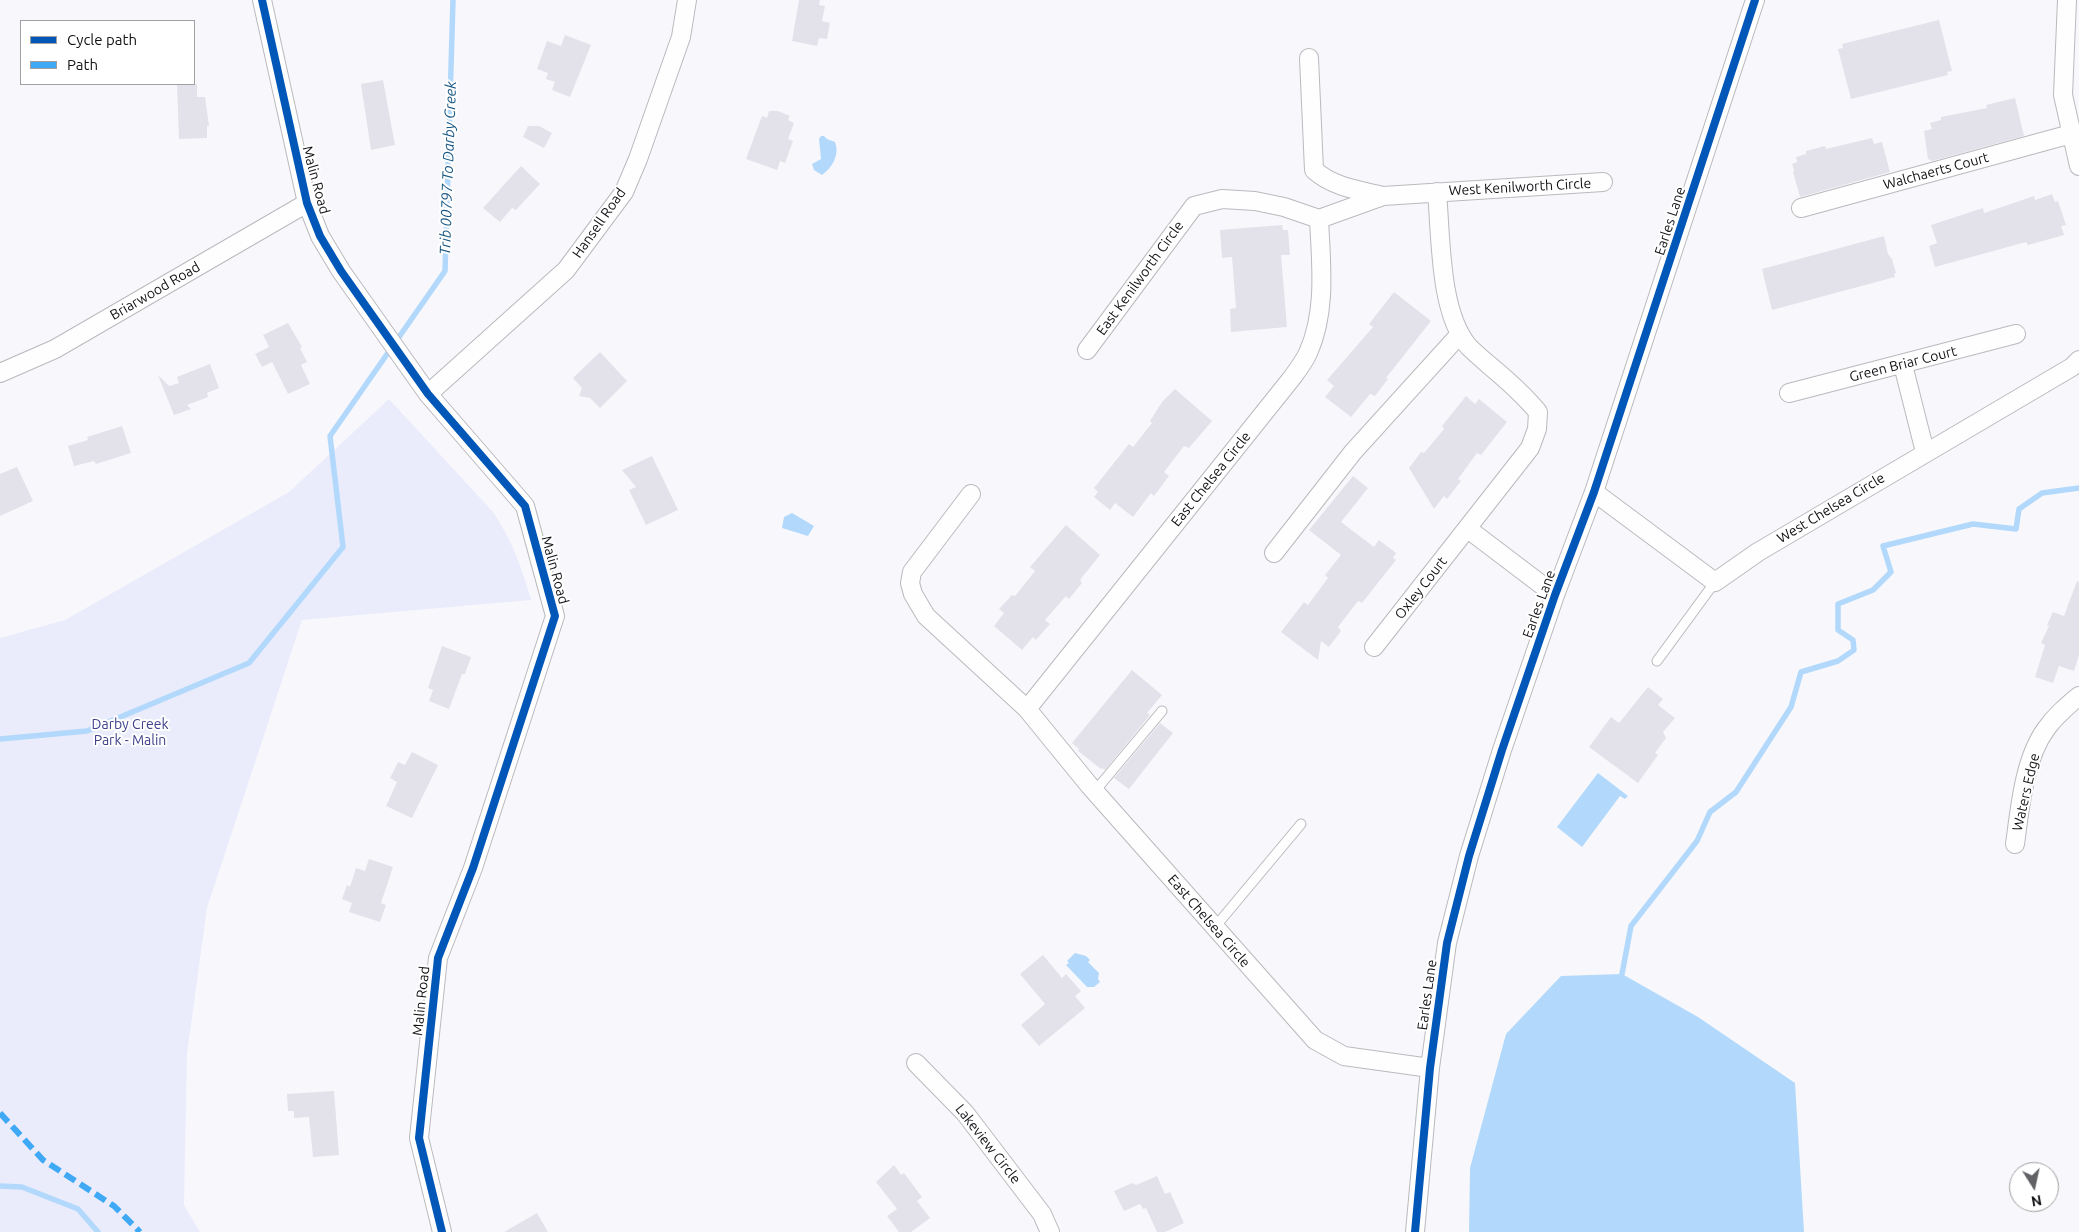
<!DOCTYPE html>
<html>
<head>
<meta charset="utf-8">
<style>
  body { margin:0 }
  #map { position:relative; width:2079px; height:1232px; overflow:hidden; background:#f8f8fc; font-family:Ubuntu,sans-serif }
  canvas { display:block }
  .legend { position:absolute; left:20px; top:20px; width:175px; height:65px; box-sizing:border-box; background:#fff; border:1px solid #a0a0a1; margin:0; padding:6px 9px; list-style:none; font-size:15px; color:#111115 }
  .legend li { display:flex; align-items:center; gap:10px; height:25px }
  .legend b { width:25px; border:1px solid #a0a0a1 }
  .north { position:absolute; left:2009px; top:1162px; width:50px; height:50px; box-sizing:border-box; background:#fff; border:1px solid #a0a0a1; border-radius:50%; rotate:170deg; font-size:14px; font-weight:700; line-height:20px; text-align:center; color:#111115 }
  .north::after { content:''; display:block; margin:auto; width:18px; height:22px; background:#626266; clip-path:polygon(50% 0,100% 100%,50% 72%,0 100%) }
</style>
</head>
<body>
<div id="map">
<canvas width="2079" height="1232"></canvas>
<ul class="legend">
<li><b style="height:6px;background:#0057b8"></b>Cycle path</li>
<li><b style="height:6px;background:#3fa9f5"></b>Path</li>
</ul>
<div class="north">N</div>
</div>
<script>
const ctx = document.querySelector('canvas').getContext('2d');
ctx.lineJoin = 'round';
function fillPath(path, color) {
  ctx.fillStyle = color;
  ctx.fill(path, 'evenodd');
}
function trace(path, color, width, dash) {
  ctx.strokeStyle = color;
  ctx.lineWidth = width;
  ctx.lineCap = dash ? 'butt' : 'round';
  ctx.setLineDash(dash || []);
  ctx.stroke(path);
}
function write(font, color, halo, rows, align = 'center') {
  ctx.font = font + ' Ubuntu,sans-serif';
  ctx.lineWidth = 4;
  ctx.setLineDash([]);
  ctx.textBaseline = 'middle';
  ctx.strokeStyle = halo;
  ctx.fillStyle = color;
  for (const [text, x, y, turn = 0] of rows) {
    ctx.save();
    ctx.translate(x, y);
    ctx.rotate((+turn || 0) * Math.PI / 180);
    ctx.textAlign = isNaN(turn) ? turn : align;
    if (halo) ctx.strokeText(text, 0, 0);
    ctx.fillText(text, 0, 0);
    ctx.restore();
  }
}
const green = new Path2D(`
  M389 399 493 512C512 540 522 568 531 600L302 620 207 908 187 1054 184 1205 200 1232H0V638L65 620 289 492Z`);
const water = new Path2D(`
  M821 136H824L827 139 835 142C840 155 832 168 822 175L814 170 812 164 821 159 819 139Z
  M792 513 814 526 808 536 782 528 784 517Z
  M1598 773 1628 796 1625 799 1620 796 1582 847 1557 827Z
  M1075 953 1086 956 1090 960 1088 962 1099 973 1098 979 1100 982 1094 987H1087L1066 965 1069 963 1067 961Z
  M1622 974 1698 1017 1795 1083 1804 1232H1469L1470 1168 1506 1034 1561 976Z`);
const stream = new Path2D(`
  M0 739 87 731 249 663 343 547 330 436 445 271 453 0
  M1622 974 1631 926 1697 841 1710 812 1736 792 1791 707 1801 672 1838 661 1854 650 1853 640 1838 630V604L1873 590 1891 572 1883 546 1973 524 2016 529 2019 509 2042 493 2079 488
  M0 1186 22 1187 78 1209 98 1232`);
const building = new Path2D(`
  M799 0H820L819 5 825 6 822 21 830 23 827 39 819 38 817 46 792 41Z
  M1939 20 1952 71 1947 72 1948 75 1851 99 1838 49 1843 48 1842 44Z
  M565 35 591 45 570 97 552 90 555 82 546 79 548 73 537 69 547 41 561 46Z
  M383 80 395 145 371 150 361 84Z
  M177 84H197V97H205L209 126H207V138L179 139Z
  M2015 98 2024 136 1932 161 1928 159 1924 131 1932 129 1930 123 1941 120V117L1987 108 1986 105Z
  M769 111H778L790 116 788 120 794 123 788 139 793 141 785 163 780 161 777 170 746 159 762 116 767 118Z
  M528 126H539L552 133 544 148 523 137Z
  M1872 138 1874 144 1882 142 1890 172 1800 197 1793 172 1794 170 1792 164 1797 162 1796 157 1806 154V151L1825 146 1826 149Z
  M521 166 540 184 516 210 512 208 500 222 483 208Z
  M2052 194 2055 202 2058 201 2066 225 2061 226 2064 235 2028 245 2026 242 1935 267 1929 246 1937 243 1931 225 1983 208 1984 213 2034 196 2035 200Z
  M1282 225 1283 230H1288L1290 255H1281L1287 327 1231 332 1230 309 1236 308 1232 257 1222 258 1220 230Z
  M1884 236 1888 254 1892 259 1896 273 1894 274 1895 277 1772 310 1762 269Z
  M1394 292 1431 321 1386 378 1388 379 1375 396 1370 394 1351 417 1325 397 1334 386 1327 380 1373 327 1369 324Z
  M288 323 302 347 300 348 307 362 301 365 310 384 288 394 272 362 262 367 255 354 269 347 263 335Z
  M600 352 627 381 600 408 590 398 579 396 582 388 573 378Z
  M210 364 219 388 207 393 208 397 187 405 191 409 174 415 158 375 169 386 179 383 177 377Z
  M1175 389 1212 421 1189 448 1184 446 1164 472 1169 476 1154 496 1151 493 1133 517 1115 503 1110 510 1094 497 1098 492 1094 488 1129 444 1133 447 1152 423 1150 421 1162 402Z
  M1466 396 1475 404 1479 399 1507 422 1481 455 1477 453 1458 479 1461 481 1447 499 1444 496 1434 509 1409 468 1421 452 1424 453 1444 429 1442 426Z
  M122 426 131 453 96 464 94 461 74 466 68 446 88 440 87 437Z
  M652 456 678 510 646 525 629 490 636 487 622 470Z
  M17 467 33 501 0 516V474Z
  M1353 476 1368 488 1341 522 1374 547 1379 540 1396 553 1393 558 1396 560 1362 603 1358 601 1338 627 1341 631 1329 647 1321 641 1318 660 1281 632 1304 602 1308 605 1328 578 1325 575 1341 555 1309 530Z
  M1066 525 1100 555 1080 580 1082 583 1069 599 1066 596 1045 620 1050 624 1036 640 1033 637 1022 650 994 626 1004 613 999 609 1012 595 1015 596 1035 571 1030 567Z
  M2077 581 2079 582V655L2074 671 2059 666 2053 683 2035 677 2045 645 2041 643 2049 626 2047 625 2053 612 2064 616Z
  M442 646 471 657 465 674H462L449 709 429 701 433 690 428 688Z
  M1132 670 1162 695 1147 713 1150 715 1105 770 1102 768 1101 769 1078 751 1079 749 1072 743Z
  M1648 687 1663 699 1658 705 1675 718 1663 732 1666 738 1655 753 1658 755 1638 783 1589 747 1611 717 1619 723Z
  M1160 723 1173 733 1129 789 1114 778Z
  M412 752 438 765 412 818 386 806 397 782 390 778 398 762 405 765Z
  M369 859 393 867 381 903 386 905 380 922 349 912 352 903 342 899 347 885 350 887 356 868 365 871Z
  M1043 955 1062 978 1066 974 1081 991 1075 996 1085 1008 1039 1046 1021 1025 1045 1004 1020 974Z
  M334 1091 339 1155 313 1157 309 1117 294 1118V1111H288L287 1094Z
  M894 1165 901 1175 904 1173 922 1197 917 1201 930 1218 911 1232H899L887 1216 897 1209 876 1182Z
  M1157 1176 1165 1194 1170 1192 1184 1223 1165 1232H1157L1146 1208 1143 1209 1140 1204 1124 1211 1114 1191 1132 1183 1136 1185Z
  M537 1213 548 1232H504Z`);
const lane = new Path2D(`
  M1657 661 1715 582
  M1095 791 1162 711
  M1215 927 1301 824`);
const street = new Path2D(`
  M262 0 307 203 320 236 341 271 428 394 525 506 555 616 473 868 438 958 419 1138 442 1232
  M2067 0 2063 95 2079 166
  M1309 58 1314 170C1333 187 1358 190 1383 196
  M1801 208 2071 134
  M1087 350 1194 206 1222 199 1255 201 1284 207 1319 219 1383 196 1603 182
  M1903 365 1925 452
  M0 373 55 349 307 203
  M1789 393 2016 334
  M428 394 566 270 624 192 638 159 681 37 687 0
  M1594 492 1715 582 1758 552 2072 367 2079 360
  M971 494 912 572 910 583 913 594 926 616 1027 709 1089 785 1315 1040 1344 1056 1430 1068
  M1468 529 1555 595
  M1274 553 1353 452 1460 334
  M1374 647 1530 448 1537 429 1538 412C1523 394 1507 380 1489 365 1482 359 1475 353 1469 347 1439 313 1441 236 1437 192
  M1027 709 1291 379C1297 371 1304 362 1308 353 1327 311 1321 263 1319 219
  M2015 844C2020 808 2024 759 2046 729 2055 716 2067 706 2079 696
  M916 1063 965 1113 1042 1214 1050 1232
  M1415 1232 1430 1068 1447 943 1469 856 1502 750 1555 595 1594 492 1755 0`);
const quiet = new Path2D(`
  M0 1113 43 1160 114 1206 140 1232`);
const cycleway = new Path2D(`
  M262 0 307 203 320 236 341 271 428 394 525 506 555 616 473 868 438 958 419 1138 442 1232
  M1415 1232 1430 1068 1447 943 1469 856 1502 750 1555 595 1594 492 1755 0`);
const streetNames = [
  ["Walchaerts Court",1936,171,-15],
  ["Malin Road",316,180,75],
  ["West Kenilworth Circle",1520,187,-3],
  ["Earles Lane",1670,221,-72],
  ["Hansell Road",599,223,-55],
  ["East Kenilworth Circle",1140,278,-54],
  ["Briarwood Road",155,291,-30],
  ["Green Briar Court",1903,364,-14],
  ["East Chelsea Circle",1211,479,-51],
  ["West Chelsea Circle",1831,508,-31],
  ["Malin Road",555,570,75],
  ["Oxley Court",1421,588,-52],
  ["Earles Lane",1539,604,-70],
  ["Waters Edge",2026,792,-77],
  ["East Chelsea Circle",1209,921,49],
  ["Earles Lane",1427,995,-82],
  ["Malin Road",421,1001,-84],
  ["Lakeview Circle",988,1144,52]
];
const parkNames = [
  ["Darby Creek",130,724],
  ["Park - Malin",130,740]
];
const waterNames = [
  ["Trib 00797 To Darby Creek",448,168,-88]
];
fillPath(green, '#eaecfb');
fillPath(water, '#b2d9fb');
trace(stream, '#b2d9fb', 5.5);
fillPath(building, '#e3e1ea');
trace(lane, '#bababe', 11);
trace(street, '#bababe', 20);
trace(lane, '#fefeff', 9);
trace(street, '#fefeff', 18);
trace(quiet, '#3fa9f5', 6, [12, 6]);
trace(cycleway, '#0057b8', 8);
write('14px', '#111115', '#fff', streetNames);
write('14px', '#3f428a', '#fff', parkNames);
write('italic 15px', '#1b5985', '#fff', waterNames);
</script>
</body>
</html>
